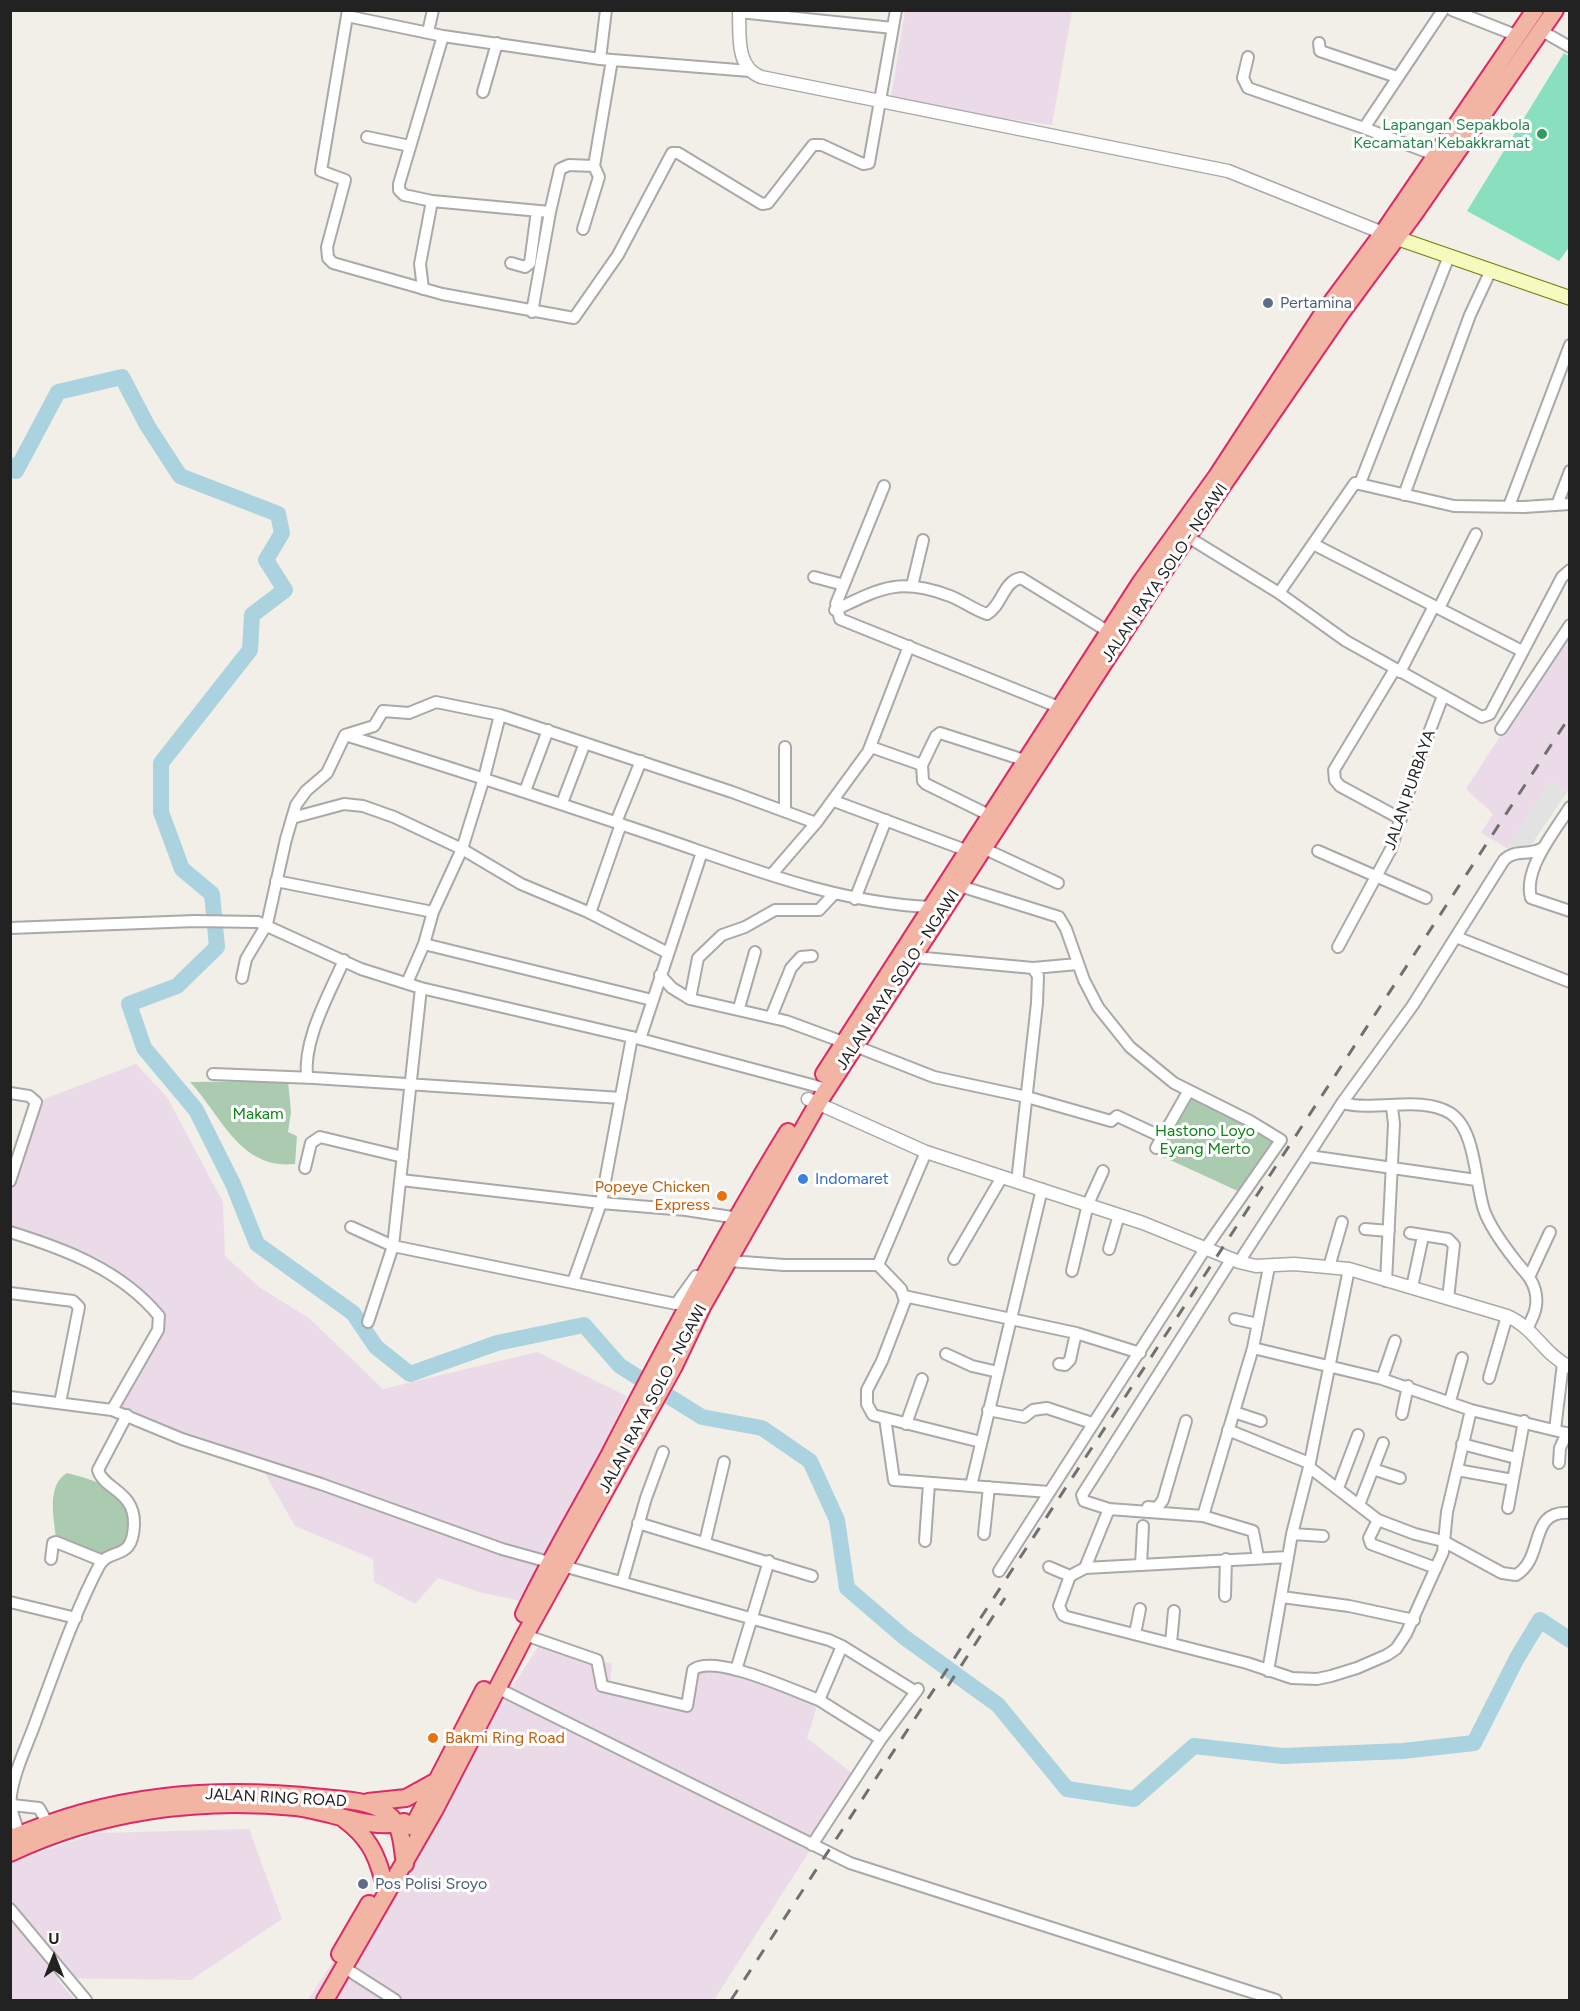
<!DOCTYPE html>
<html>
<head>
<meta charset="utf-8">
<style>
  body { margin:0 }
  #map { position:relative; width:1580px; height:2011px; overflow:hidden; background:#f2efe9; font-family:Figtree,sans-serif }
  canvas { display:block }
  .frame { position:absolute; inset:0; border:12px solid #222; pointer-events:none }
  .north { position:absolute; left:24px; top:1927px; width:60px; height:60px; -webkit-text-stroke:4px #fff; paint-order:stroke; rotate:0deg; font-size:16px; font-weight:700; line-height:24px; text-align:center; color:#222 }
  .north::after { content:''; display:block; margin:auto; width:21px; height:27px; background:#222; clip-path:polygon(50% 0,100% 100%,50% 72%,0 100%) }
</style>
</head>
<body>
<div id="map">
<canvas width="1580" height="2011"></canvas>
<div class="frame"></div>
<div class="north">U</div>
</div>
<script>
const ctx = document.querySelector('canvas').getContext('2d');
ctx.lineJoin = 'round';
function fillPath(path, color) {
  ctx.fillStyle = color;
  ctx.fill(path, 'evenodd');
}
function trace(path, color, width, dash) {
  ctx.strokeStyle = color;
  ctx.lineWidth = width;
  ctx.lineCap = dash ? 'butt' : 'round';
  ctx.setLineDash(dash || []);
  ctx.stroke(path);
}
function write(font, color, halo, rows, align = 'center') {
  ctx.font = font + ' Figtree,sans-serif';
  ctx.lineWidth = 6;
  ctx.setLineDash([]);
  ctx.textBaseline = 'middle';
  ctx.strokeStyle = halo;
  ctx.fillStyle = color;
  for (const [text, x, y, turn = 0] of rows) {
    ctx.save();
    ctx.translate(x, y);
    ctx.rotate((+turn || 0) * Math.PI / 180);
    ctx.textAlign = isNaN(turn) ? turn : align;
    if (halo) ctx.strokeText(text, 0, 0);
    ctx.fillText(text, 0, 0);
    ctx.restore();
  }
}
const industrial = new Path2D(`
  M905 11H1072L1052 125 890 103Z
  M1569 629V788L1568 791 1551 781 1507 848 1481 833 1493 814 1466 789Z
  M136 1064 167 1097 223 1202 225 1256 259 1287 309 1318 383 1389 537 1352 627 1396 529 1603 479 1592 438 1578 415 1604 374 1582 373 1559 295 1526 260 1465 112 1410 161 1323 139 1297 94 1264 11 1233V1179L36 1102Z
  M542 1641 612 1664 609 1690 688 1707 692 1674 705 1665 819 1700 807 1738 857 1777 714 2000H308Z
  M249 1829 282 1919 191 1980 56 1978 75 2000H11L10 1862 97 1833Z`);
const cemetery = new Path2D(`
  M288 1081 291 1112 288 1132 297 1136 295 1164C240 1170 221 1115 190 1082Z
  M1190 1095 1270 1137 1275 1143 1240 1192 1157 1154Z
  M67 1473C108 1483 137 1496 126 1545L103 1557 56 1538C54 1519 46 1485 67 1473Z`);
const pitch = new Path2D(`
  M1564 53 1570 57V246L1559 261 1467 211Z`);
const parking = new Path2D(`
  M1551 781 1568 791 1531 845 1507 848Z`);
const river = new Path2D(`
  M10 465 16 471 58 392 122 377 147 425 180 476 278 514 282 533 266 560 285 590 252 615 250 650 161 763V812L182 869 212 894 217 947 177 986 129 1004 144 1048 196 1110 233 1184 257 1244 353 1313 376 1347 410 1374 497 1343 584 1325 620 1366 702 1417 762 1428 810 1461 837 1520 847 1588 904 1637 998 1705 1067 1789 1134 1799 1194 1746 1282 1756 1403 1751 1474 1743 1517 1658 1540 1620 1570 1640`);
const minor = new Path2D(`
  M348 10 321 171 345 180 327 247 328 258 333 263 442 294 574 318 618 255 672 153H678L762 204 768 203 813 145H822L863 164 869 163 896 10
  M1452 10 1518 36
  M739 12 893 28
  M347 16 443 36 600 59 750 71
  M1542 31 1570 47
  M428 32 433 10
  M443 36 399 184V190L404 195 432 201 550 212 560 169 569 165 594 166 612 60
  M1319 43 1320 51 1397 77
  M1248 57 1243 78 1248 88 1364 128
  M600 59 606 10
  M483 92 497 43
  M367 137 410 146
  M1435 155 1364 128 1443 10
  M583 229 599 177 594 166
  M511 263 525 267 530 263 537 211
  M423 289 420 264 432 201
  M532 312 550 212
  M1360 483 1449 256
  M884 486 836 604 840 619 1061 708
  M1404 495 1470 315 1491 270
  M1557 505 1570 471
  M1509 506 1570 345
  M1188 537 1279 593 1346 641 1482 717 1490 714 1562 577 1570 570
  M1315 545 1522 651
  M814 577 844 585
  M912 586 923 540
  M1279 593 1355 483 1454 506 1524 507 1570 504
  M1439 608 1476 534
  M835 610C881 588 899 577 950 596 963 601 974 610 987 614 1002 606 1003 581 1021 578L1109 632
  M1395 669 1334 770 1335 780 1340 786 1401 819
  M1400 672 1434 606
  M1501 729 1570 625
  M345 735C446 766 547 799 647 833 740 864 832 903 931 907
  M785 747V810
  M871 747 922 765 936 736 940 733 1027 761
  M922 765 923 781 926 784 991 816
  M525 791 548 730
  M834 801 968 851
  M562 803 585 743
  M1570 807C1555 831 1523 869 1531 898L1570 911
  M292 818 344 804 363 806 394 817 462 849 521 884 588 912 668 953
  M616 822 641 761
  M985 849 1058 883
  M1318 851 1426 898
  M772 874 816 823 868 752 909 646
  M276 881 433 912
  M960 886 1059 917 1066 929 1084 980 1098 1007 1130 1047 1174 1083 1250 1121 1281 1140 1205 1249 999 1571
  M855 899 886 820
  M590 913 621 824
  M10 928 195 921 258 922 361 969 421 988 640 1039 827 1089
  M1456 937 1570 982
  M424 944 652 1000
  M1338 947 1391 849 1419 759 1443 696
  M914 957 1033 968 1038 976 1037 1003 1017 1182
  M1033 968 1078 964
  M660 975 672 988 690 999 786 1021 843 1042
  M242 978 246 959 267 924 286 839 296 805 306 791 327 773 345 735 374 726 383 711 409 713 436 702 500 715 732 792 816 823
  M407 983 424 944 433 912 462 849 484 778 500 715
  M690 999 698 958 722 935 745 927 775 910H819L833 895
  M739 1008 755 952
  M771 1017 791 968 801 957 812 956
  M640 1039 702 852
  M855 1046 934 1077 1027 1097 1111 1121 1117 1116 1162 1137
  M213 1074 314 1078 621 1098
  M307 1077C303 1039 329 995 344 960
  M10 1093 29 1096 36 1102 10 1181
  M1342 1103C1377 1112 1420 1095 1450 1113 1476 1129 1475 1183 1484 1210 1490 1227 1504 1246 1515 1260 1523 1271 1531 1276 1535 1290 1539 1306 1534 1315 1527 1329
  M1156 1148 1188 1092
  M1309 1156 1476 1180
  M305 1168 311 1143 320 1137 403 1157
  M401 1180 601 1203 686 1210 738 1218
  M351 1227 393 1246 676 1304 696 1276
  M1365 1229 1389 1231
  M10 1232C65 1249 121 1270 159 1316L158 1330 112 1410
  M1410 1233 1448 1239 1454 1245 1448 1299
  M1109 1249 1119 1215
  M954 1259 1002 1177
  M1231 1260 1082 1495 1084 1501 1109 1509 1203 1516 1253 1348 1269 1267
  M729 1261 784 1265H878L901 1289 905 1301 882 1361 867 1390V1404L873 1415 981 1442
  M1239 1262 1342 1103 1413 1005 1504 860C1515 849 1528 856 1541 849
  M878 1265 926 1152
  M1329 1267 1342 1222
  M1072 1271 1088 1204 1103 1171
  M1530 1275 1550 1232
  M1386 1281 1394 1124 1392 1107
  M573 1282 601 1203 632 1037
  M1412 1287 1423 1236
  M10 1293 73 1301 79 1307 60 1403
  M904 1296 1076 1333 1140 1353
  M1235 1319 1258 1324
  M368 1322 393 1246 421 988
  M1253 1348 1382 1379 1471 1410 1570 1434
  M946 1354 972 1366 998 1372
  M1059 1364 1065 1365 1070 1360 1076 1333
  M1489 1378 1507 1316
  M1382 1379 1395 1341
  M10 1397 112 1410 182 1439 321 1484 502 1549 829 1640 842 1646 819 1700 881 1739
  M1450 1401 1462 1358
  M988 1410 1024 1417 1033 1410 1047 1408 1092 1423
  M1234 1412 1261 1421
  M1402 1414 1408 1386
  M885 1418 894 1480 971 1486 1042 1189
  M906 1424 922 1379
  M1228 1430 1309 1463
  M1555 1430 1563 1363
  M1462 1444 1516 1458
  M1559 1463 1560 1448 1567 1433
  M1309 1467 1378 1520 1415 1534 1443 1541
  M1373 1469 1400 1478
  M1457 1470 1513 1480
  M971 1486 1049 1492
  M1338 1488 1358 1435
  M1359 1505 1383 1443
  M1148 1507 1157 1508 1163 1500 1186 1421
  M1508 1508 1524 1421
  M1203 1516 1253 1531 1258 1557
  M1378 1520 1369 1538 1371 1544 1436 1568
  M638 1523 812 1576
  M984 1534 989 1487
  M1292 1534 1323 1536
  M925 1541 929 1483
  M705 1542 724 1462
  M1445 1542 1502 1573 1516 1575C1546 1557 1527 1510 1570 1513
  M1288 1557 1085 1568 1070 1576 1059 1606 1063 1615 1067 1617 1247 1663 1292 1678 1317 1679 1331 1676 1357 1668 1387 1655 1396 1649 1406 1634 1443 1552 1447 1512 1471 1410
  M51 1559 53 1543 56 1542 103 1561
  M1141 1565 1143 1526
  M1049 1567 1070 1576
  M1085 1568 1109 1509
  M622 1582 646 1498 663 1452
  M1225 1596 1226 1559
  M1282 1597 1349 1606 1414 1620
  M10 1602 76 1618
  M1135 1634 1140 1609
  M525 1635 597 1660 602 1686 687 1706 693 1670C714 1653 794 1691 819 1700
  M1171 1643 1174 1611
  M842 1646 916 1692
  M736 1670 769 1561
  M1268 1671 1292 1534 1309 1467 1349 1269
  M497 1688 850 1863 1276 2000
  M12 1805 39 1808 48 1824
  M20 1835C16 1823 9 1809 11 1795 15 1768 28 1744 37 1718 56 1667 74 1614 99 1566 110 1546 133 1563 134 1524 135 1491 103 1489 98 1470L127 1415
  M812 1845 881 1739 918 1689
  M10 1909 86 2000
  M345 1968 395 2000`);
const tertiary = new Path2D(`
  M739 10C740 34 735 67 761 77L1228 171 1383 233
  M808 1099 926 1152 1143 1223 1239 1262 1256 1266 1294 1264 1349 1269 1507 1316C1534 1327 1543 1354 1570 1367`);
const secondary = new Path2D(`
  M1388 235 1570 298`);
const trunk = new Path2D(`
  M824 1074 1141 582 1217 476 1320 318 1383 233 1535 10
  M524 1614C550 1559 581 1508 610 1454 666 1345 724 1236 788 1132
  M368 1802 406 1798 435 1782
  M344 1819C367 1836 376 1852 383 1879
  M413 1827 484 1690
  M10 1839C110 1794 214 1786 322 1798 343 1800 375 1800 391 1817 403 1829 402 1848 405 1864
  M10 1853C98 1811 199 1797 296 1807 331 1811 370 1831 404 1822
  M340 1954 369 1904
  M325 2000 435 1809 525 1635 674 1366 703 1305 818 1103 1161 575 1341 313 1414 214 1555 10`);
const rail = new Path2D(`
  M948 1686 1005 1598
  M731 2000 1570 716`);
const markers = [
  [1542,134,6,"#2e9e5b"],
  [1268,303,6,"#5c6f8a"],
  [803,1179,6,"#3f7fe0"],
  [722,1196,6,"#e8710a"],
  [433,1738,6,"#e8710a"],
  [363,1884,6,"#5c6f8a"]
];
const leisureNames = [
  ["Lapangan Sepakbola",1530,125],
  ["Kecamatan Kebakkramat",1530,143]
];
const serviceNames = [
  ["Pertamina",1280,303],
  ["Pos Polisi Sroyo",375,1884]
];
const streetNames = [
  ["JALAN RAYA SOLO - NGAWI",1165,573,-56],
  ["JALAN PURBAYA",1410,790,-71],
  ["JALAN RAYA SOLO - NGAWI",898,980,-57],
  ["JALAN RAYA SOLO - NGAWI",653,1399,-62],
  ["JALAN RING ROAD",276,1798,3]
];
const parkNames = [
  ["Makam",258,1114],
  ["Hastono Loyo",1205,1131],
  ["Eyang Merto",1205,1149]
];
const shopNames = [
  ["Indomaret",815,1179]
];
const foodNames = [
  ["Popeye Chicken",710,1187],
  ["Express",710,1205],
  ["Bakmi Ring Road",445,1738,"left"]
];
fillPath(industrial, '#ebdbe8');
fillPath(cemetery, '#aacbaf');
fillPath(pitch, '#88e0be');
fillPath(parking, '#e2e2e2');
trace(river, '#aad3df', 16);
trace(minor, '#a9a9a9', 14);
trace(tertiary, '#a9a9a9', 15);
trace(secondary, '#707d05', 16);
trace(trunk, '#dc2a67', 20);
trace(minor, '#fff', 10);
trace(tertiary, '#fff', 12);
trace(secondary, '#f7fabf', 14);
trace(trunk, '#f2b4a3', 16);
trace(rail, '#707070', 3, [12, 12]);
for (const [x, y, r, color] of markers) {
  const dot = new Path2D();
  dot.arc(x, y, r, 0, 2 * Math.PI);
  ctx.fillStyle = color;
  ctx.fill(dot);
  trace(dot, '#fff', 2);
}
write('16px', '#27864d', '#fff', leisureNames, 'right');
write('16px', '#4e5e75', '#fff', serviceNames, 'left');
write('16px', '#222', '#fff', streetNames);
write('16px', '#0c8416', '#fff', parkNames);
write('16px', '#366cbe', '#fff', shopNames, 'left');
write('16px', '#c56008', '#fff', foodNames, 'right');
</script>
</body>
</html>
